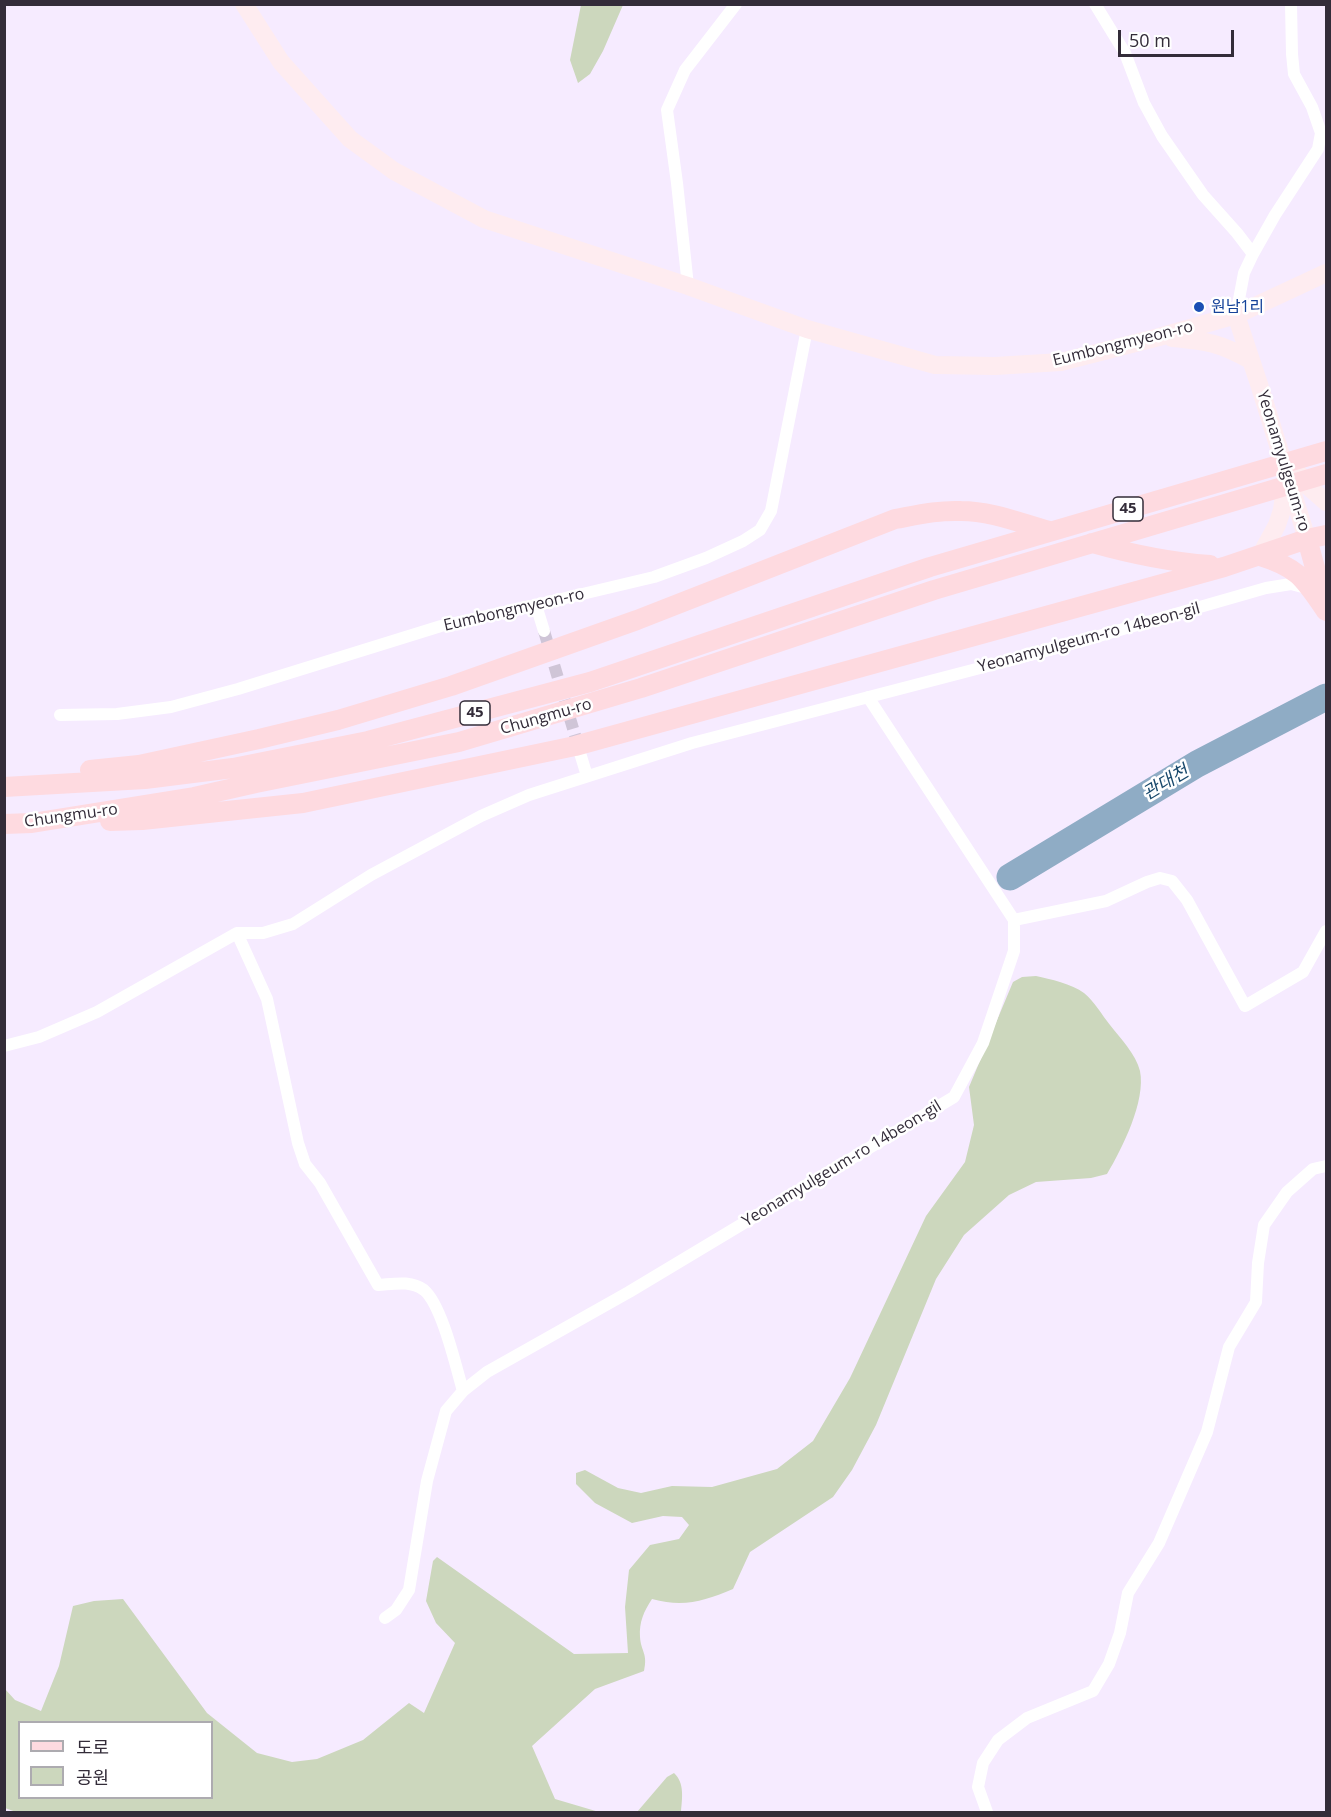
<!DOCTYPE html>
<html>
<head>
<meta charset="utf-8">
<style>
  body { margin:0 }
  #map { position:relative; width:1331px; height:1817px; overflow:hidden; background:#f6ebff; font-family:"Open Sans","Noto Sans KR",sans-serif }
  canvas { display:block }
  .frame { position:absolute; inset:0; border:6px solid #332c39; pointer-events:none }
  .legend { position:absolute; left:18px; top:1721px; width:195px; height:78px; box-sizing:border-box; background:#fff; border:2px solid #adabb0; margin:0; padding:8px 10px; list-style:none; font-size:18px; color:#332c39 }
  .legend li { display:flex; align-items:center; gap:12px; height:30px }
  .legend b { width:30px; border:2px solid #adabb0 }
  .scale { position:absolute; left:1118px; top:30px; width:116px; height:27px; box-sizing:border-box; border:3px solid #332c39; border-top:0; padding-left:8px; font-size:18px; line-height:21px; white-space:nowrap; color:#332c39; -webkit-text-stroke:4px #fff; paint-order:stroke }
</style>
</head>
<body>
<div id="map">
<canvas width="1331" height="1817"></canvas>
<div class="frame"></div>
<ul class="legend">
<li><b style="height:8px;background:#fedae0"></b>도로</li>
<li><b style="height:16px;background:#ccd7bd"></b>공원</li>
</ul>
<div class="scale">50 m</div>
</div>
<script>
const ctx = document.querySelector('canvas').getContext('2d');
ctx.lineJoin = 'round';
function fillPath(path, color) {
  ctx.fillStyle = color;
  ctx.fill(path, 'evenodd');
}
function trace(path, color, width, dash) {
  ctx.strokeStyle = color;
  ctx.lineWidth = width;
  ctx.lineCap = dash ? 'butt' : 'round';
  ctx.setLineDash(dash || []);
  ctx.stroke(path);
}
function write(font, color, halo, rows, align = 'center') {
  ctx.font = font + ' "Open Sans","Noto Sans KR",sans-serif';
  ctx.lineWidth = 5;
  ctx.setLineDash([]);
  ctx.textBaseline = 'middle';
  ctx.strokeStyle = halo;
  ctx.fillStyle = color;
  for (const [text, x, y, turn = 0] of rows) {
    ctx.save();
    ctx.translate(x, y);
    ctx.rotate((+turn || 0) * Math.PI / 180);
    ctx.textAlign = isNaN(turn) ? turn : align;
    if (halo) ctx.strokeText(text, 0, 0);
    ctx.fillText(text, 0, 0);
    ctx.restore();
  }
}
const green = new Path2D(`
  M581 5H623L603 51 590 74 578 83 570 60Z
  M1036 976C1050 979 1072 984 1084 993 1094 1001 1102 1015 1110 1025 1120 1038 1136 1054 1140 1071 1146 1101 1122 1149 1107 1174L1091 1178 1036 1182 1009 1195 964 1235 936 1279 876 1425 852 1470 833 1497 750 1552 733 1589C704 1601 684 1608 652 1599 644 1611 639 1622 640 1637 641 1652 648 1653 644 1671L595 1689 532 1746 555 1799 599 1812H16L5 1808V1689L15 1700 41 1711 59 1666 73 1606 94 1601 123 1599 207 1713 257 1753 292 1762 317 1759 363 1740 409 1703 424 1713 455 1643 436 1623 426 1601 433 1561 437 1557 574 1654 628 1653 625 1607 629 1570 650 1545 679 1539 689 1525 682 1517 663 1516 632 1523 595 1503 576 1484V1473L585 1470 618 1488 641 1493 672 1486 712 1487 777 1469 813 1441 850 1378 926 1216 965 1162 974 1125 969 1087 1013 982 1022 977ZM20 1722H212V1798H20Z
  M674 1773C685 1783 682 1799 681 1812H637L667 1777Z`);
const river = new Path2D(`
  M1010 877 1197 764 1326 697`);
const streetTunnel = new Path2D(`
  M544 631 580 752`);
const street = new Path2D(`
  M1095 4 1125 53 1144 103 1162 136 1203 195 1237 233 1253 254 1244 273 1236 315
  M1253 254 1275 215 1318 149 1321 133 1312 107 1294 74 1292 54 1291 4
  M688 286 677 183 667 110 685 70 736 4
  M536 605 544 631
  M60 715 117 714 171 707 238 689 441 626 536 605 654 577 706 558 743 541 760 530 771 511 807 329
  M580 753 587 776
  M1014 920 1106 901 1147 882 1160 878 1172 881 1187 900 1245 1006 1303 972 1326 931
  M237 933 267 999 298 1143 305 1164 320 1183 378 1285C394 1284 410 1280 424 1290 442 1305 456 1367 463 1391
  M4 1046 39 1037 97 1012 237 933H263L293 924 371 875 481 816 529 795 692 743 1057 648 1266 588 1291 584 1310 589
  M385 1618 396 1610 409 1590 427 1481 446 1411 463 1391 487 1372 629 1292 954 1097 983 1043 1014 951V920L868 697
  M987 1812 978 1787 983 1763 998 1740 1027 1718 1093 1691 1109 1664 1120 1633 1128 1593 1159 1543 1207 1432 1229 1347 1256 1302 1258 1263 1264 1225 1287 1192 1313 1169 1326 1166`);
const secondary = new Path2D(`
  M244 4 281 62 350 139 394 171 484 219 688 286 807 329 935 365 995 366 1061 362 1159 337 1236 315 1326 273
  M1236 315 1259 384 1307 539
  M1172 338C1207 341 1220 343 1250 360
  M1295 469 1309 487 1326 502
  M1260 556 1277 525 1282 510 1286 481`);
const primary = new Path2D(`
  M1307 539 1324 600
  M1092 543C1131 554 1169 562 1210 565
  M1260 556C1299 568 1304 579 1326 611
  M90 770 139 765 259 739 338 720 451 686 637 620 895 519C917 515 938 510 961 511 991 511 1020 523 1049 531
  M4 787 145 779 233 768 368 741 590 682 930 567 1326 451
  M110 821 142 820 303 803 575 746 1224 567 1307 539 1326 535
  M4 824 32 823 194 797 256 783 459 742 641 688 934 590 1326 474`);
const markers = [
  [1199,307,6,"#1a4fb4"]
];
const shields = [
  [1128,509,30],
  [475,713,30]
];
const shieldNames = [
  ["45",1128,509],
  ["45",475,713]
];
const transitNames = [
  ["원남1리",1211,307]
];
const streetNames = [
  ["Eumbongmyeon-ro",1123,344,-14],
  ["Yeonamyulgeum-ro",1283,461,73],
  ["Eumbongmyeon-ro",514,610,-13],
  ["Yeonamyulgeum-ro 14beon-gil",1089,638,-15],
  ["Chungmu-ro",546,717,-16],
  ["Chungmu-ro",71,816,-8],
  ["Yeonamyulgeum-ro 14beon-gil",842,1164,-31]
];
const waterNames = [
  ["관대천",1166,783,-31]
];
fillPath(green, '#ccd7bd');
trace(river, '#8facc5', 27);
trace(streetTunnel, '#cfc5d7', 12, [12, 6]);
trace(street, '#fff', 12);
trace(secondary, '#feecf0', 18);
trace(primary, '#fedae0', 20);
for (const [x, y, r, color] of markers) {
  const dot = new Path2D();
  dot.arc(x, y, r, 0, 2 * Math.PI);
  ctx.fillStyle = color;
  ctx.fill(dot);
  trace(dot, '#fff', 2);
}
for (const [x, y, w] of shields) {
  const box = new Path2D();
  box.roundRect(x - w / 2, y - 12, w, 24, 4.5);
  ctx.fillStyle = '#fff';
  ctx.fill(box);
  trace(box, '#332c39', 1.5);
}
write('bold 15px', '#332c39', null, shieldNames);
write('16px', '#164399', '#fff', transitNames, 'left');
write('16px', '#332c39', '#fff', streetNames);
write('italic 18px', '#19496c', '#fff', waterNames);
</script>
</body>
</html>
